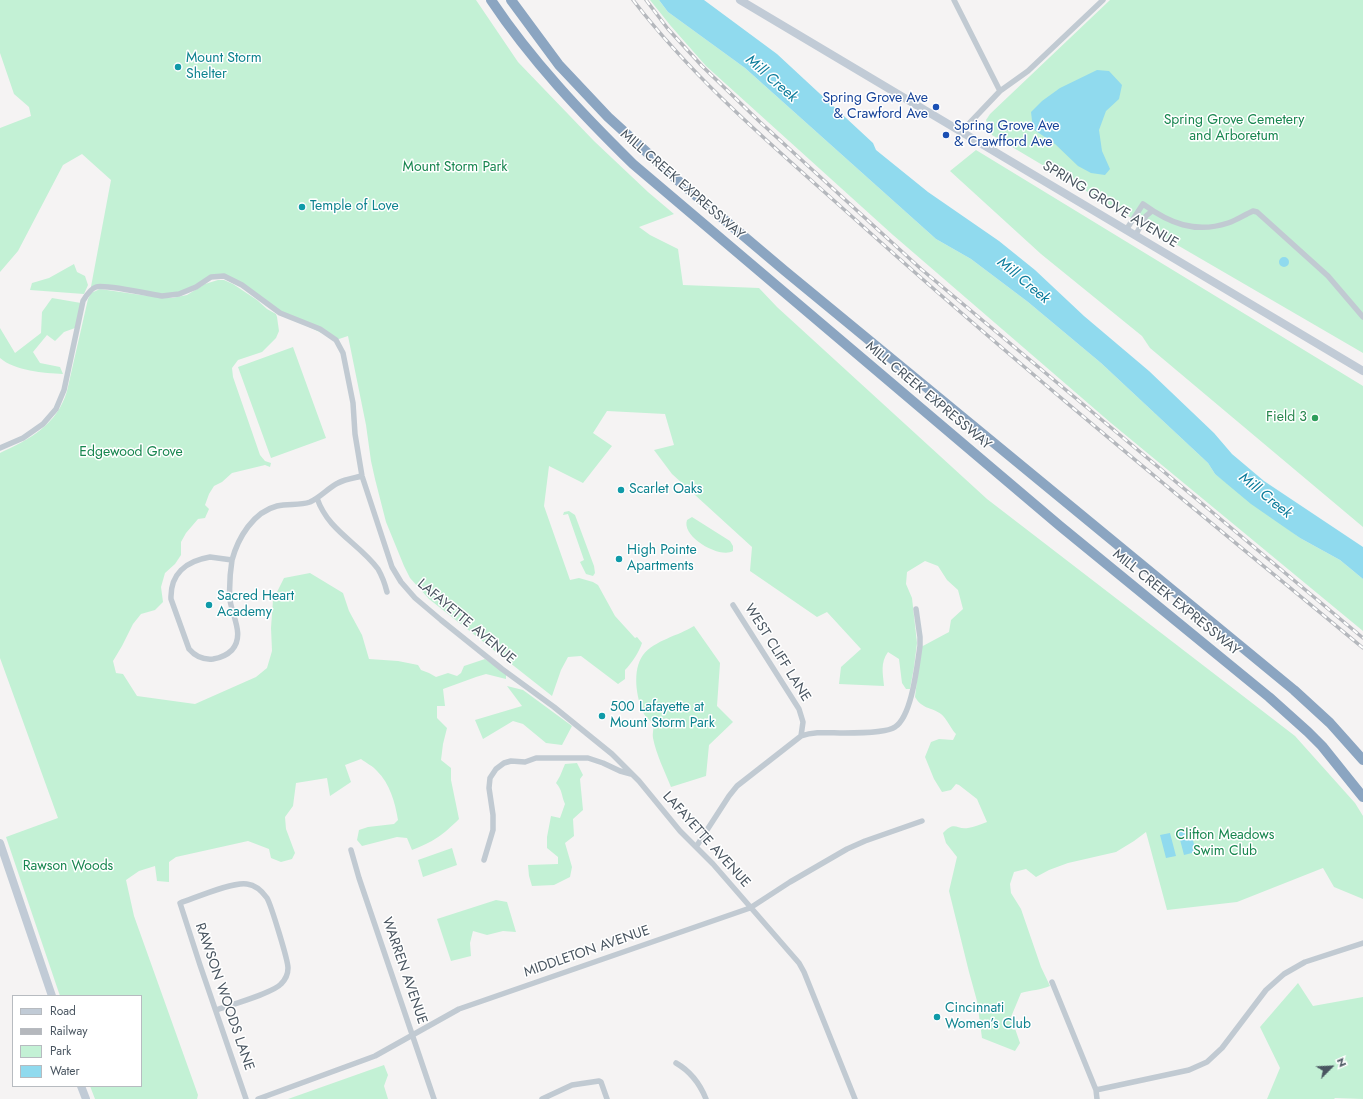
<!DOCTYPE html>
<html>
<head>
<meta charset="utf-8">
<style>
  body { margin:0 }
  #map { position:relative; width:1363px; height:1099px; overflow:hidden; background:#f5f3f3; font-family:Jost,sans-serif }
  canvas { display:block }
  .legend { position:absolute; left:12px; top:995px; width:130px; height:92px; box-sizing:border-box; background:#fff; border:1px solid #b7bbc0; margin:0; padding:5px 7px; list-style:none; font-size:12px; color:#4a5661 }
  .legend li { display:flex; align-items:center; gap:8px; height:20px }
  .legend b { width:20px; border:1px solid #b7bbc0 }
  .north { position:absolute; left:1311px; top:1047px; width:40px; height:40px; -webkit-text-stroke:3px #fff; paint-order:stroke; rotate:66deg; font-size:11px; font-weight:700; line-height:16px; text-align:center; color:#4a5661 }
  .north::after { content:''; display:block; margin:auto; width:14px; height:18px; background:#4a5661; clip-path:polygon(50% 0,100% 100%,50% 72%,0 100%) }
</style>
</head>
<body>
<div id="map">
<canvas width="1363" height="1099"></canvas>
<ul class="legend">
<li><b style="height:5px;background:#c1cbd6"></b>Road</li>
<li><b style="height:5px;background:#b5b8bd"></b>Railway</li>
<li><b style="height:11px;background:#c3f1d5"></b>Park</li>
<li><b style="height:11px;background:#90daee"></b>Water</li>
</ul>
<div class="north">N</div>
</div>
<script>
const ctx = document.querySelector('canvas').getContext('2d');
ctx.lineJoin = 'round';
function fillPath(path, color) {
  ctx.fillStyle = color;
  ctx.fill(path, 'evenodd');
}
function trace(path, color, width, dash) {
  ctx.strokeStyle = color;
  ctx.lineWidth = width;
  ctx.lineCap = dash ? 'butt' : 'round';
  ctx.setLineDash(dash || []);
  ctx.stroke(path);
}
function write(font, color, halo, rows, align = 'center') {
  ctx.font = font + ' Jost,sans-serif';
  ctx.lineWidth = 3;
  ctx.setLineDash([]);
  ctx.textBaseline = 'middle';
  ctx.strokeStyle = halo;
  ctx.fillStyle = color;
  for (const [text, x, y, turn = 0] of rows) {
    ctx.save();
    ctx.translate(x, y);
    ctx.rotate((+turn || 0) * Math.PI / 180);
    ctx.textAlign = isNaN(turn) ? turn : align;
    if (halo) ctx.strokeText(text, 0, 0);
    ctx.fillText(text, 0, 0);
    ctx.restore();
  }
}
const green = new Path2D(`
  M0 0H476L518 62 594 141 648 192 674 214 639 227 650 235 678 249 683 285 759 288 777 307 987 499 1295 736 1355 803 1363 816V899L1334 887 1323 868 1237 902 1167 910 1146 832 1134 841 1116 852 1068 863 1049 870 1036 877 1026 869 1014 872 1010 884 1011 893 1021 909 1041 967 1050 986C1041 990 1031 990 1021 993L1011 1017 1020 1043 1015 1051 982 1038 977 1001 969 972 949 891 957 857 946 843 943 833C955 820 956 830 968 828 974 827 981 824 987 822L977 799 959 785 956 784 951 790 942 792 934 779 925 757 931 742 939 739 953 740 956 734C951 729 947 719 941 714 931 707 922 709 915 697L921 647 949 632 951 620 963 609 958 590 947 580 938 566 925 561 907 572 906 584 912 598 917 643 914 667 910 689H906L902 683 899 659 888 652C880 663 883 673 884 686L839 684 841 667 861 649 827 612 817 617 750 571 752 547 672 474 654 450 674 445 665 414 607 411 593 433 612 446 583 483 549 466 544 506 570 580 579 578 593 582 598 585 615 616 635 638 637 637 642 643C639 652 632 663 625 670V679L618 684 581 656 568 657 561 670 552 696 429 599 410 578 404 566 386 522 375 479 371 461 366 425 348 336 336 340 280 313 254 293 218 276 196 287 170 296 96 287 90 292 111 180 82 154 63 165 18 251 0 272V128L31 116 29 107 14 94 0 53Z
  M650 0H659L668 12 745 68 936 239 971 259 1028 302 1101 363 1208 463 1215 474 1300 538 1340 560 1363 579V631L1111 423 893 235 706 66 670 25Z
  M1110 0H1363V353L1160 235 992 135 986 120 990 114Z
  M976 150 1363 386V527L1150 348 1142 336 1041 254 950 171Z
  M74 264 77 272 85 276 88 285 84 294 30 290 32 283 49 278Z
  M218 280H224L233 284 257 300 267 309 276 314 277 317 279 331 276 338 262 352 238 360 232 368 233 377 260 455 265 461 271 463 270 467 265 465 232 473 222 482 214 486 209 494 205 505 209 509 205 518 198 519 186 533 181 542V555L175 564 165 573 161 587 163 602 155 610 141 614 133 624 122 646 113 661 116 673 123 674 137 696 195 704 256 677 267 668 272 651 271 628 273 600 284 578 310 573 343 593 349 611 362 635 369 659 398 661 418 665 421 670 429 673 436 677 448 673 457 676 461 673 464 666 485 659 506 674V679L486 674 476 677 443 689 445 706H437V718L447 728 443 744 441 760 451 768V780L459 819C443 835 433 842 412 850L407 838 397 837 362 846 357 840 359 830 368 827 394 824 398 820C395 802 390 784 377 771 373 766 366 763 361 759L345 765 351 782 330 796 327 778 296 783 293 806 285 817 286 829 295 853 292 859 281 862 271 858 269 849 248 841 176 857 169 862V882L157 881 155 866 139 871 126 880 134 916 198 1095 197 1099H95L90 1086H141V996H60L6 837 58 818 0 658V453C30 439 57 425 67 391L88 299 91 293 100 289 141 295 172 298 187 295 205 284Z
  M52 298 81 303 75 328 64 332 55 341 47 335 33 352 40 363 60 367 63 374C44 373 15 371 0 358V328L15 353 41 333 42 312Z
  M293 347 326 438 271 458 238 367Z
  M569 511 575 515 594 566 595 573 593 576 586 574 580 562 584 560 568 514 563 515 564 512Z
  M692 517 730 541 733 546V551C720 559 681 537 687 520Z
  M694 626 720 663 717 706 733 722 709 745 706 776 671 787C665 772 656 754 653 738 652 734 654 730 653 726 652 720 647 719 644 714 636 698 632 670 643 655 655 640 678 636 694 626Z
  M507 686 523 690 572 726 562 745 546 743 523 724 513 721 483 739 475 720 522 706Z
  M577 763 583 775 580 779 583 810 573 819 574 836 565 843 572 867 570 877 554 885 532 886 529 876 528 865 558 864V857L547 848V837L551 816 560 818 565 804C561 795 563 791 556 783L560 776 565 764Z
  M452 848 457 865 423 877 418 860Z
  M496 900 507 902 516 932 503 931 487 935 473 931 470 943 471 956 451 961 437 919Z
  M1298 983 1313 1006 1363 997V1099L1335 1098 1334 1099H1267L1280 1068 1260 1027Z
  M384 1065 388 1075 384 1086 388 1099H288Z`);
const water = new Path2D(`
  M659 0H704L777 54 873 143 876 150 928 192 999 241 1035 270 1084 316 1149 371 1214 433 1232 454 1264 481 1363 547V579L1340 560 1300 538 1251 504 1215 474 1208 463 1101 363 1028 302 971 259 936 239 745 68 668 12Z
  M1097 70 1109 71 1122 85 1119 99 1106 111 1099 130 1102 151 1110 169 1105 175 1091 173 1078 166 1055 144 1033 129 1031 112 1042 101 1060 88Z
  M1279 262a5 5 0 1 1 10 0a5 5 0 1 1-10 0Z
  M1190 829 1196 852 1184 855 1178 832Z
  M1170 833 1176 856 1166 858 1160 835Z`);
const street = new Path2D(`
  M954 0 1000 91
  M961 132 1000 91 1028 71 1103 0
  M1126 230 1143 204C1169 223 1195 234 1228 223 1237 220 1244 215 1253 211L1257 212 1328 276 1363 317
  M1135 236 1146 216 1152 211
  M0 448 23 438 43 424 56 409 64 390 83 301C86 296 90 289 96 287 104 284 150 294 162 296L179 294 196 287 211 277 224 276 242 285 280 313 320 329 336 340 343 353 353 403 355 434 362 476 392 567 401 582 415 598 441 620 502 669 554 707 612 754 639 781 680 831 713 864 799 963 804 972 855 1099
  M317 498C328 531 359 543 378 569 382 576 385 584 387 592
  M210 557 232 560C230 573 229 586 230 600 232 616 245 635 232 650 227 655 220 658 213 659 203 660 195 656 189 649L171 599C170 574 186 561 210 557Z
  M232 560C238 538 253 512 277 506 288 503 299 506 310 502 321 497 328 488 338 483 345 479 354 478 362 476
  M733 605 799 709 803 722 801 736
  M696 847 729 796 737 786 801 736C815 731 829 733 844 733 854 733 887 733 895 727 912 716 917 666 920 646V637L916 609
  M351 850 359 878 434 1099
  M484 860 493 830V815L489 788 490 778 496 769 504 763 511 761 525 762 536 758H588L603 763 620 771 631 774
  M1052 982 1096 1090 1097 1099
  M216 1010C230 1005 273 993 281 984 285 980 288 974 288 968 288 960 271 905 267 898 262 891 255 885 247 884 234 881 195 898 180 903L200 965 246 1099
  M676 1063C690 1071 700 1084 706 1099
  M1096 1090 1189 1070 1207 1062 1222 1048 1266 990 1284 974 1305 962 1363 943
  M258 1099 375 1056 459 1009 750 908 790 882 847 849 865 841 922 821
  M542 1099 572 1085 599 1081 601 1082 607 1099`);
const secondary = new Path2D(`
  M740 0 1363 371
  M0 843 52 996
  M81 1086 86 1099`);
const highway = new Path2D(`
  M491 0C531 60 581 113 633 164L1060 526 1269 697 1308 732 1322 746 1363 797
  M511 0 559 65 608 117 675 178 785 271 1294 690 1330 723 1363 760`);
const rail = new Path2D(`
  M633 0C700 87 786 157 867 230 1028 374 1196 510 1363 648
  M646 0 668 29 702 66 760 122 921 269 1363 638`);
const markers = [
  [178,67,4,"#0f9aa8"],
  [936,107,4,"#1a4fb4"],
  [946,135,4,"#1a4fb4"],
  [302,207,4,"#0f9aa8"],
  [1315,418,4,"#2e9e5b"],
  [621,490,4,"#0f9aa8"],
  [619,559,4,"#0f9aa8"],
  [209,605,4,"#0f9aa8"],
  [602,716,4,"#0f9aa8"],
  [937,1017,4,"#0f9aa8"]
];
const cultureNames = [
  ["Mount Storm",186,59],
  ["Shelter",186,75],
  ["Temple of Love",310,207],
  ["Scarlet Oaks",629,490],
  ["High Pointe",627,551],
  ["Apartments",627,567],
  ["Sacred Heart",217,597],
  ["Academy",217,613],
  ["500 Lafayette at",610,708],
  ["Mount Storm Park",610,724],
  ["Cincinnati",945,1009],
  ["Women’s Club",945,1025]
];
const transitNames = [
  ["Spring Grove Ave",928,99],
  ["& Crawford Ave",928,115],
  ["Spring Grove Ave",954,127,"left"],
  ["& Crawfford Ave",954,143,"left"]
];
const parkNames = [
  ["Spring Grove Cemetery",1234,121],
  ["and Arboretum",1234,137],
  ["Mount Storm Park",455,168],
  ["Edgewood Grove",131,453],
  ["Clifton Meadows",1225,836],
  ["Swim Club",1225,852],
  ["Rawson Woods",68,867]
];
const streetNames = [
  ["MILL CREEK EXPRESSWAY",682,185,41],
  ["SPRING GROVE AVENUE",1110,205,31],
  ["MILL CREEK EXPRESSWAY",928,396,40],
  ["MILL CREEK EXPRESSWAY",1176,603,39],
  ["LAFAYETTE AVENUE",466,622,40],
  ["WEST CLIFF LANE",777,653,58],
  ["LAFAYETTE AVENUE",706,840,48],
  ["MIDDLETON AVENUE",587,952,-19],
  ["WARREN AVENUE",404,971,71],
  ["RAWSON WOODS LANE",224,997,71]
];
const leisureNames = [
  ["Field 3",1307,418]
];
const waterNames = [
  ["Mill Creek",771,79,41],
  ["Mill Creek",1023,281,40],
  ["Mill Creek",1265,496,39]
];
fillPath(green, '#c3f1d5');
fillPath(water, '#90daee');
trace(street, '#c1cad2', 5.5);
trace(secondary, '#c1cbd6', 8);
trace(highway, '#8ba5c1', 10);
trace(rail, '#b5b8bd', 3.5);
trace(rail, '#fff', 2, [6]);
for (const [x, y, r, color] of markers) {
  const dot = new Path2D();
  dot.arc(x, y, r, 0, 2 * Math.PI);
  ctx.fillStyle = color;
  ctx.fill(dot);
  trace(dot, '#fff', 1.5);
}
write('14px', '#0d838f', '#fff', cultureNames, 'left');
write('14px', '#164399', '#fff', transitNames, 'right');
write('14px', '#17864f', '#fff', parkNames);
write('14px', '#4a5661', '#fff', streetNames);
write('14px', '#27864d', '#fff', leisureNames, 'right');
write('italic 15px', '#0c7c9b', '#fff', waterNames);
</script>
</body>
</html>
